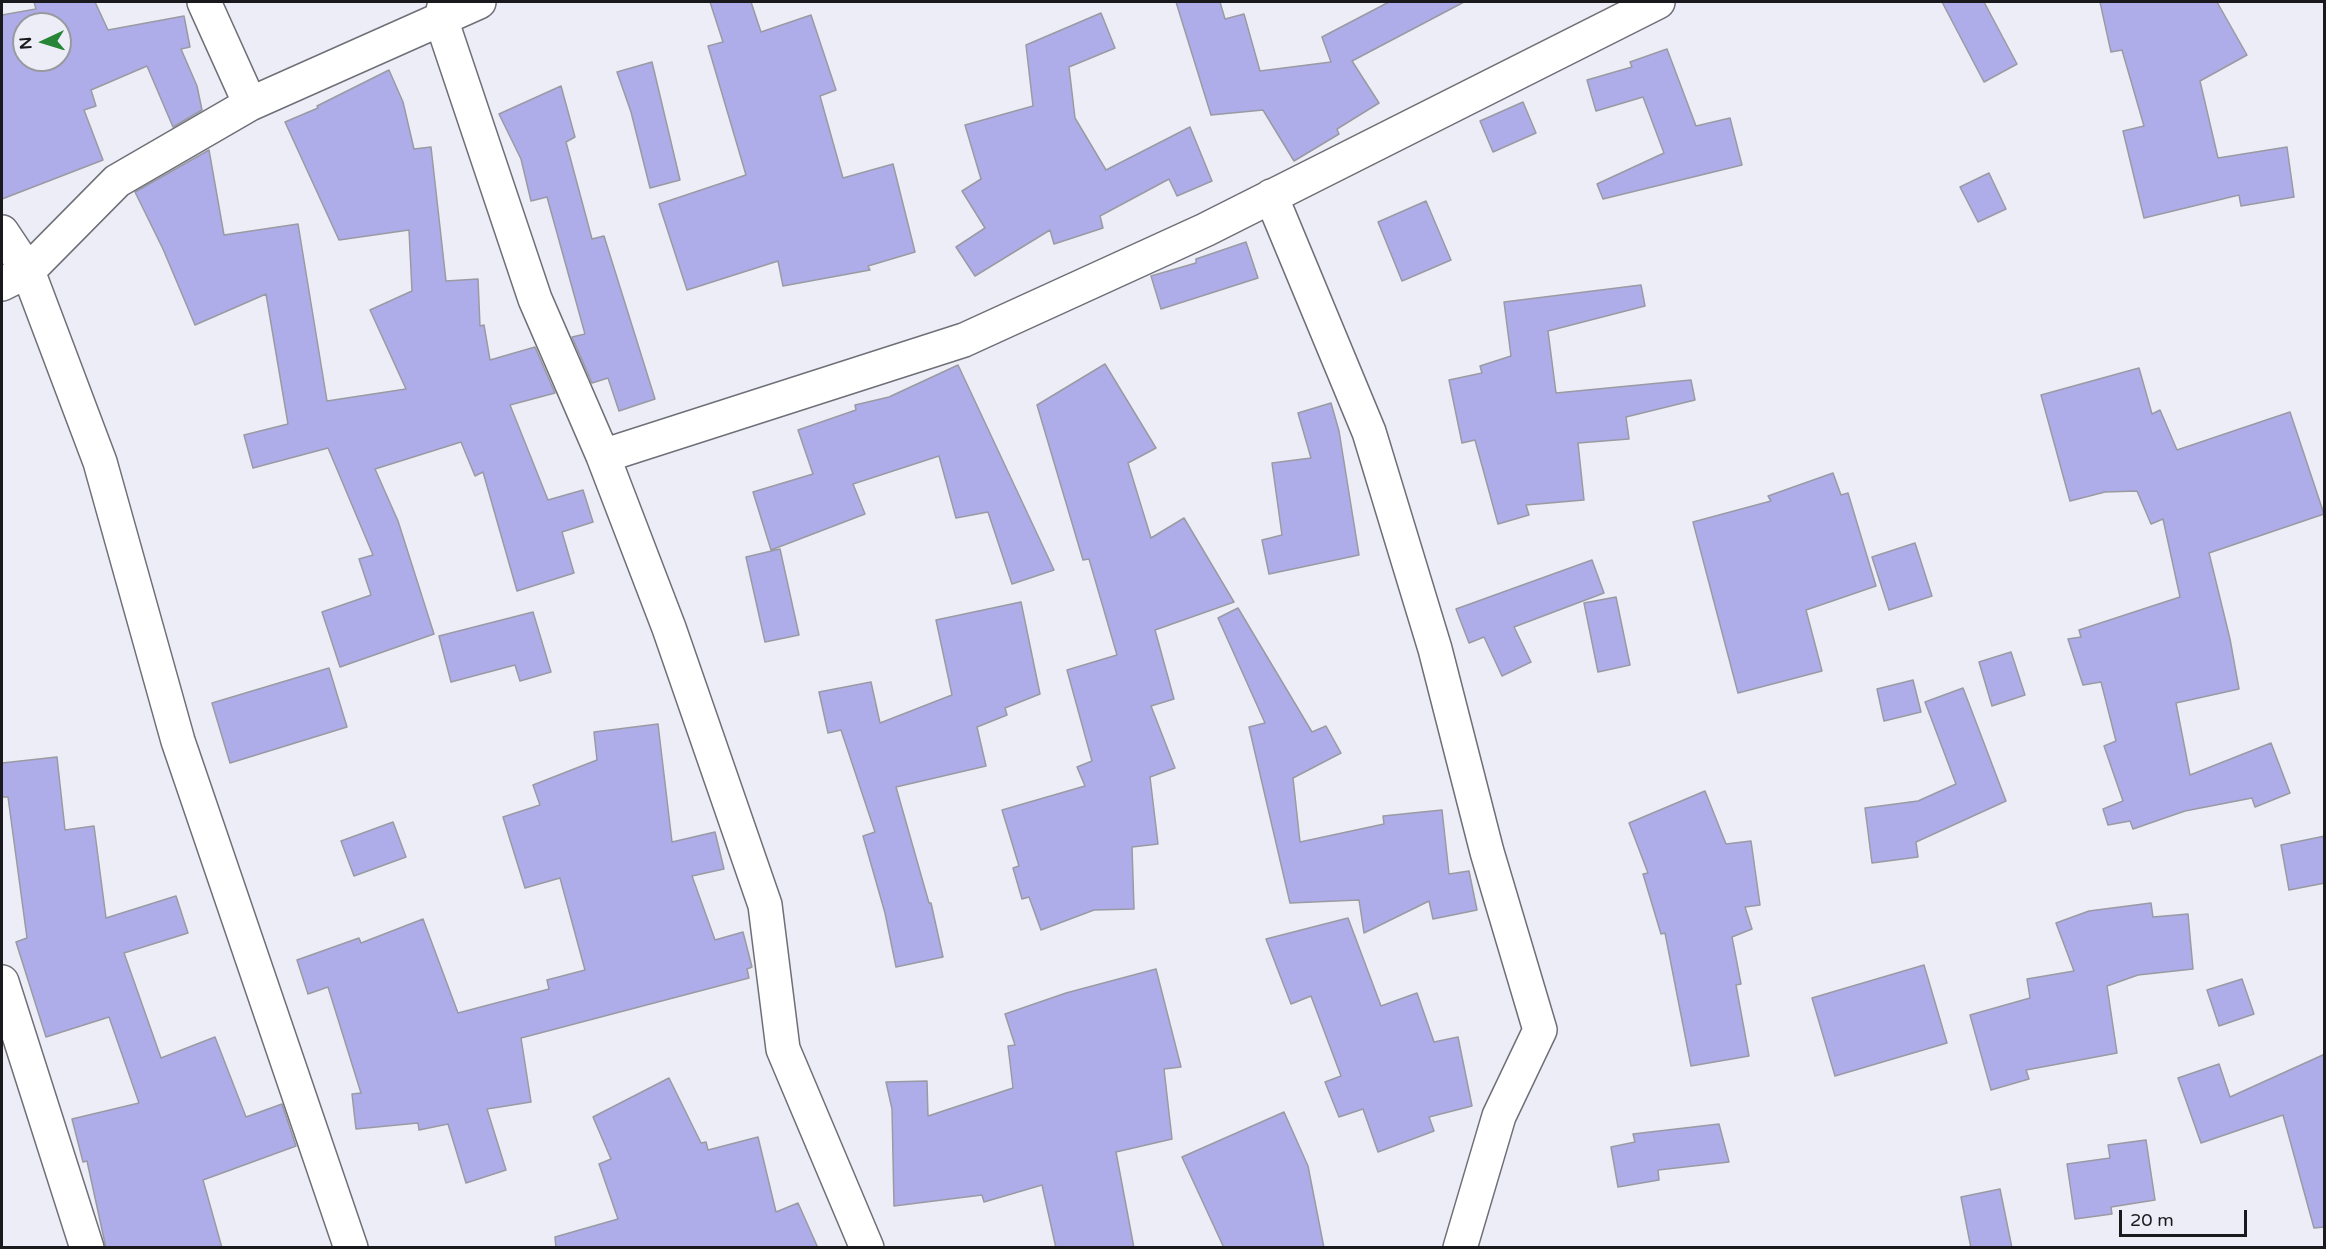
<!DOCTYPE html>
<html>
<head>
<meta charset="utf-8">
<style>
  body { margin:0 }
  #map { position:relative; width:2326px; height:1249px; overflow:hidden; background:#ededf7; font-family:"Varela Round",sans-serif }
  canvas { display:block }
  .frame { position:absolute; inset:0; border:3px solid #1a1a1e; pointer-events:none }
  .north { position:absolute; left:12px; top:12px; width:60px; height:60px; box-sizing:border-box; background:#ededf7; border:2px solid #9999a0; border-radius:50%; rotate:266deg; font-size:16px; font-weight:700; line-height:24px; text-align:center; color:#1a1a1e }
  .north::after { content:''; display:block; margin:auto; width:21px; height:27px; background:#278537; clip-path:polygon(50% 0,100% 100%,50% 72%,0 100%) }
  .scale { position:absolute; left:2119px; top:1210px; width:128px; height:27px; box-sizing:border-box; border:3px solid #1a1a1e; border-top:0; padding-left:8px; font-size:18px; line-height:21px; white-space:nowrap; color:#1a1a1e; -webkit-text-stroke:4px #ededf7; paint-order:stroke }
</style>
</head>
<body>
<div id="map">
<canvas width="2326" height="1249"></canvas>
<div class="frame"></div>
<div class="north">N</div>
<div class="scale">20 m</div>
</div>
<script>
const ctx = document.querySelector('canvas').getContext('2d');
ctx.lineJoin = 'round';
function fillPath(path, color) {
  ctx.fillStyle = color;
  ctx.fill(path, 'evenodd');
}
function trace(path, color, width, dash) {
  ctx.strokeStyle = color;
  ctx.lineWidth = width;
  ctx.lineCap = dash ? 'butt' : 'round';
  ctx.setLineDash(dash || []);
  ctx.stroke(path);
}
const building = new Path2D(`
  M34 2H95L108 30 184 16 190 47 181 49 197 86 202 110 173 127 147 66 91 90 96 106 84 110 103 160 2 199V15L36 9ZM24 24H60V60H24Z
  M710 2H751L761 32 811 15 836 90 820 96 843 178 893 164 915 252 868 266 870 270 783 286 778 261 687 290 659 204 746 175 708 46 723 42Z
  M1176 2H1220L1225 19 1244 14 1260 71 1331 62 1322 37 1389 2H1464L1352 61 1379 103 1337 129 1339 134 1294 161 1263 110 1211 115Z
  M1942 2H1984L2017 64 1984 82Z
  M2100 2H2217L2247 55 2200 81 2218 158 2287 147 2294 197 2241 206 2239 195 2144 218 2123 131 2144 126 2122 50 2111 52Z
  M1101 13 1115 48 1069 67 1075 118 1106 170 1190 127 1212 181 1177 196 1169 179 1100 216 1103 228 1054 244 1050 230 975 276 956 247 985 228 962 191 981 179 965 125 1033 106 1026 45Z
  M1667 49 1696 126 1730 118 1742 165 1603 199 1597 184 1664 153 1643 97 1596 111 1587 80 1632 67 1630 62Z
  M652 62 680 180 650 188 631 112 617 72Z
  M389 70 403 102 414 149 431 147 446 281 478 279 480 326 484 325 490 360 535 347 555 393 510 405 548 500 583 490 593 522 562 532 574 573 517 591 483 472 475 476 461 442 375 469 398 521 434 634 340 667 322 612 371 595 359 559 373 555 328 448 253 468 244 435 288 424 266 294 195 325 163 249 135 192 209 150 224 235 298 224 327 401 406 389 370 310 412 291 409 230 339 240 285 122 318 108 317 106Z
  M561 86 575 137 566 142 592 239 604 236 655 399 619 411 608 378 592 383 572 337 585 334 547 197 531 201 521 159 499 114Z
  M1523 102 1536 133 1493 152 1480 121Z
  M1989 173 2006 209 1978 222 1960 187Z
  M1426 201 1451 260 1402 281 1378 222Z
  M1246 242 1258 278 1161 309 1151 276 1196 263V259Z
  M1641 285 1645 306 1548 331 1556 393 1691 380 1695 400 1626 417 1629 439 1578 443 1584 500 1526 505 1529 515 1498 524 1475 440 1462 443 1449 380 1482 373 1480 366 1511 356 1504 302Z
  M1105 364 1156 448 1128 463 1151 538 1184 518 1234 602 1155 630 1174 699 1151 706 1175 768 1150 777 1158 844 1132 847 1134 909 1094 910 1041 930 1029 897 1022 899 1013 868 1019 866 1002 810 1085 786 1077 767 1092 761 1067 670 1117 655 1089 559 1083 560 1037 405Z
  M958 365 1054 570 1012 584 988 512 956 518 939 456 853 484 865 514 771 550 753 492 813 474 798 430 856 410 855 405 889 397Z
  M2139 368 2152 414 2160 410 2177 450 2290 412 2324 514 2209 553 2230 639 2239 689 2176 703 2190 775 2271 743 2290 793 2255 807 2252 798 2185 811 2133 829 2130 821 2108 825 2103 809 2123 801 2104 746 2116 741 2101 682 2083 685 2068 639 2081 637 2079 630 2180 597 2163 519 2151 524 2137 491 2105 492 2070 501 2041 395Z
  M1331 403 1339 431 1359 555 1269 574 1262 540 1282 535 1272 463 1311 458 1298 413Z
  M1833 473 1841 495 1848 493 1876 586 1806 610 1822 671 1738 693 1693 522 1771 501 1768 496Z
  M1915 543 1932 596 1889 610 1872 557Z
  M780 549 799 635 765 642 746 557Z
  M1592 560 1604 593 1514 627 1531 662 1502 676 1484 637 1469 643 1456 609Z
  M1616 597 1630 665 1598 672 1584 603Z
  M1021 602 1040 694 1005 708 1007 715 977 727 986 766 896 787 929 903H931L943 957 896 967 885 913 863 836 875 832 841 730 828 733 819 692 871 682 880 723 952 695 936 620Z
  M1238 608 1312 732 1326 726 1341 753 1293 778 1300 842 1384 824 1383 816 1442 810 1449 874 1469 871 1477 910 1433 919 1429 901 1364 933 1359 900 1290 903 1249 727 1265 723 1218 618Z
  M533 612 551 672 520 681 515 665 451 682 439 636Z
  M2011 652 2025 695 1992 706 1979 662Z
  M329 668 347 727 230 763 212 703Z
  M1913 680 1921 712 1884 721 1877 689Z
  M1963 688 2006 801 1916 842 1918 857 1872 863 1865 808 1918 801 1956 784 1925 702Z
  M658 724 672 842 715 832 724 869 692 876 715 940 743 932 752 967 747 969 749 978 521 1038 531 1102 487 1109 506 1170 466 1183 448 1124 419 1130 418 1123 356 1129 352 1094 361 1093 328 987 308 994 297 960 359 938 361 943 423 919 458 1013 549 989 547 980 585 970 560 878 525 888 503 817 540 805 533 785 597 760 594 732Z
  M57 757 65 830 94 826 106 918 176 896 188 933 124 953 161 1058 215 1037 246 1117 282 1104 296 1146 203 1180 222 1248H106L87 1161 83 1162 72 1119 139 1103 109 1017 46 1037 16 942 27 938 8 797H2V763Z
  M1705 791 1726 844 1751 841 1760 905 1745 907 1752 929 1732 937 1741 984 1736 985 1749 1056 1691 1066 1665 933 1661 934 1643 874 1648 873 1629 823Z
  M393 822 406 857 354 876 341 841Z
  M2325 836V883L2289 890 2281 845Z
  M2151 903 2153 917 2188 914 2193 969 2138 975 2107 986 2117 1053 2026 1070 2029 1079 1991 1090 1970 1015 2030 998 2027 979 2074 971 2056 923 2089 911Z
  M1348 918 1381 1006 1417 993 1434 1042 1458 1037 1472 1106 1429 1117 1434 1131 1378 1152 1363 1109 1339 1117 1325 1082 1341 1076 1311 996 1291 1004 1266 939Z
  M1924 965 1947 1043 1835 1076 1812 998Z
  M1156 969 1181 1067 1164 1069 1172 1139 1116 1152 1134 1248H1056L1042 1185 984 1202 982 1195 894 1206 892 1109 886 1082 927 1081 928 1116 1013 1088 1008 1046 1015 1045 1005 1014 1066 993Z
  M2242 979 2254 1014 2219 1026 2207 990Z
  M2325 1054V1227L2314 1228 2283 1115 2201 1143 2178 1078 2219 1064 2230 1097Z
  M669 1078 701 1143 706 1142 708 1150 758 1137 776 1212 798 1203 818 1248H556L555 1237 618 1219 599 1164 611 1159 593 1117Z
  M1284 1112 1308 1166 1324 1248H1224L1182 1157Z
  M1719 1124 1729 1162 1658 1170 1659 1180 1618 1187 1611 1147 1635 1142 1633 1134Z
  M2146 1140 2155 1200 2111 1207 2112 1214 2075 1219 2067 1164 2110 1158 2108 1145Z
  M2000 1189 2012 1248H1971L1961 1197Z`);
const street = new Path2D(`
  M204 2 250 104
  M479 2 441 19 535 299 603 456 669 628 765 905 783 1049 867 1248
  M1271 196 1369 432 1435 649 1487 852 1540 1030 1499 1116 1460 1248
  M2 232 28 271 100 462 178 741 351 1248
  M2 284 28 271 117 181 250 104 441 19 445 2
  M603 456 964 340 1205 230 1658 2
  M2 982 87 1248`);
fillPath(building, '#aeadea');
trace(building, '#9a9aa3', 1.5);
trace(street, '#6e6f77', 36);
trace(street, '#fff', 33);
</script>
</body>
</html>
